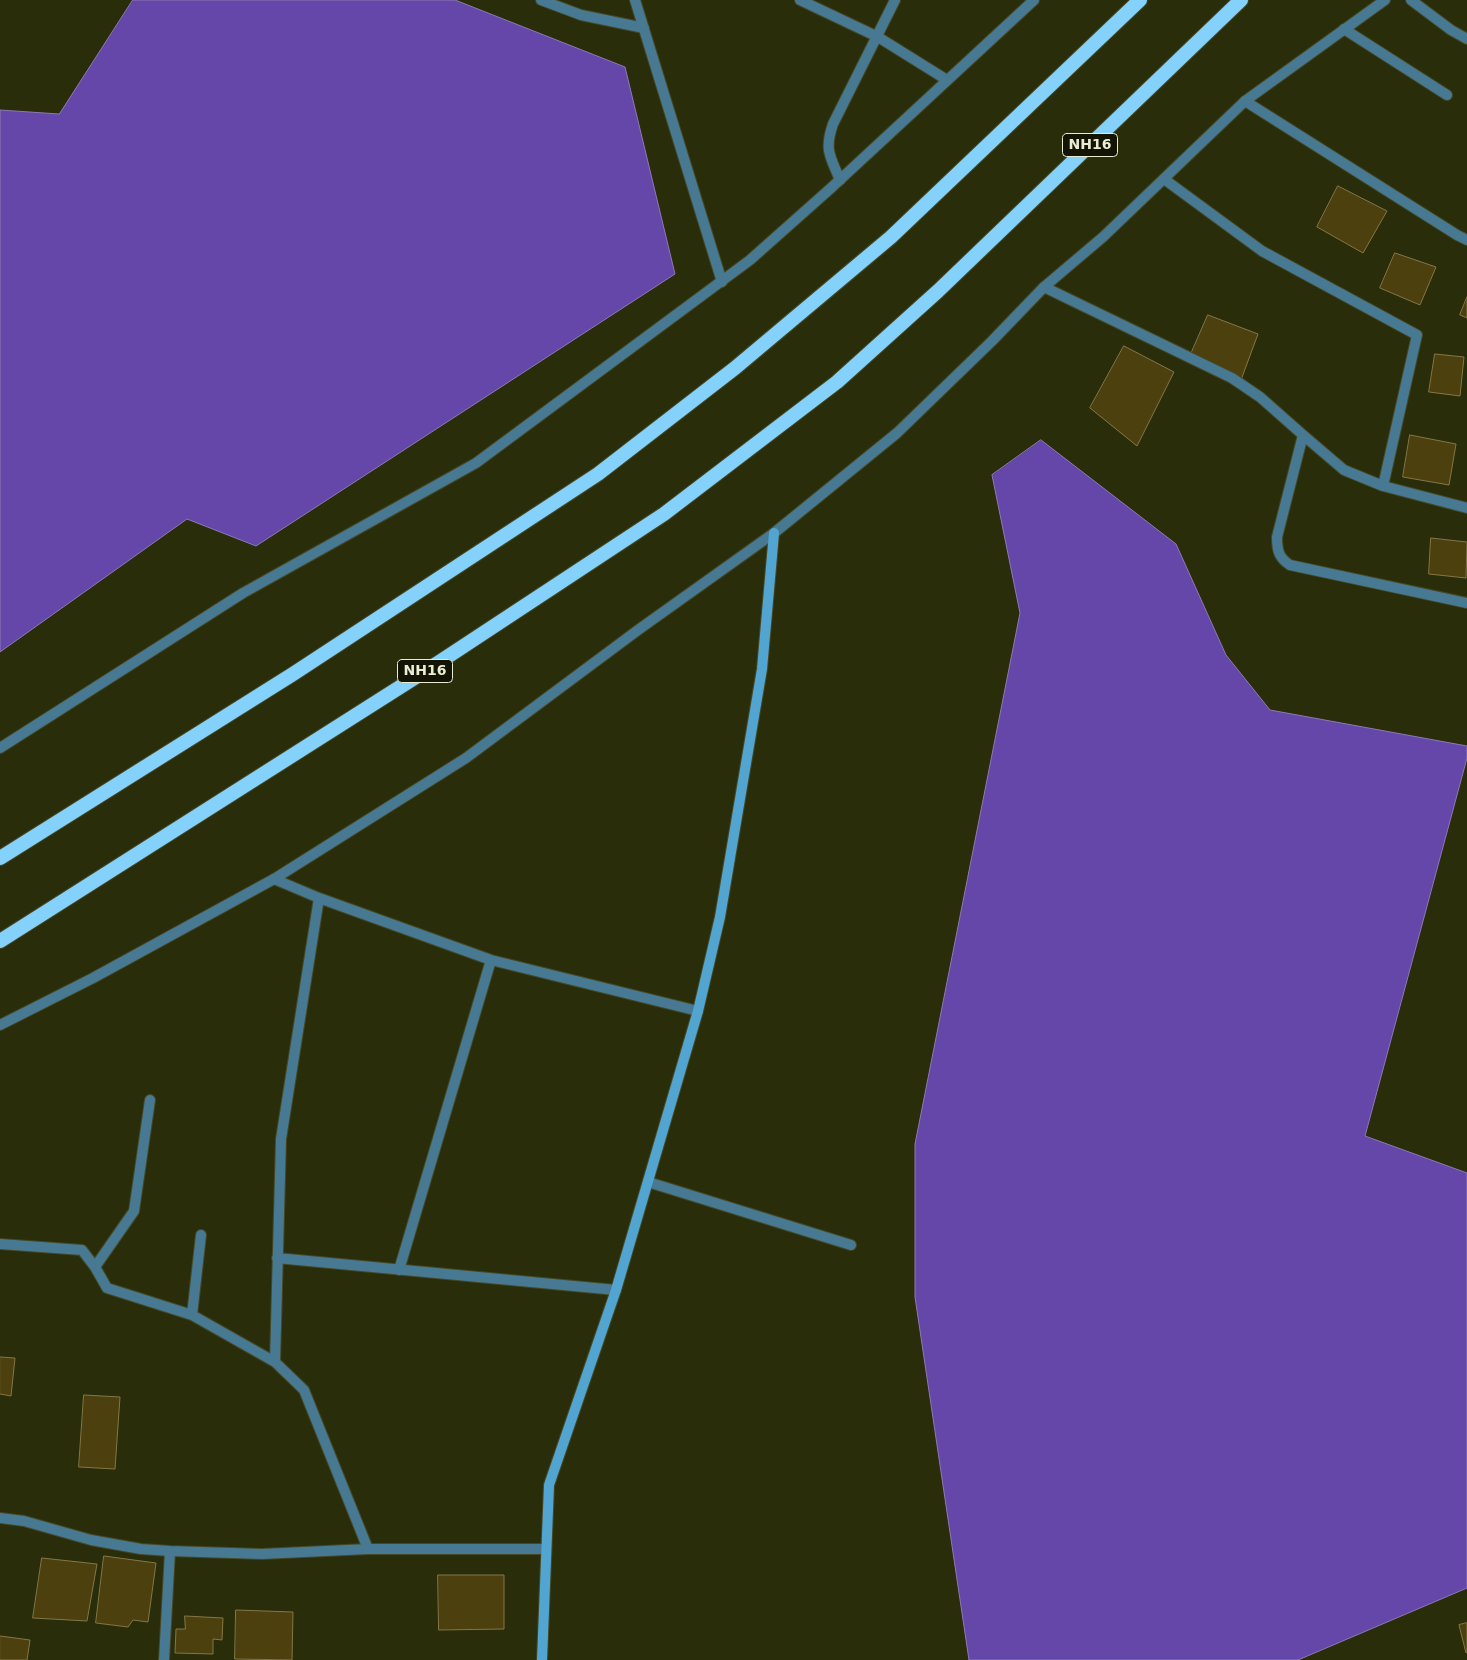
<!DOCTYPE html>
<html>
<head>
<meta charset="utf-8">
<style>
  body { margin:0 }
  canvas { display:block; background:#2a2d09 }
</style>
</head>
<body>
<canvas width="1467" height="1660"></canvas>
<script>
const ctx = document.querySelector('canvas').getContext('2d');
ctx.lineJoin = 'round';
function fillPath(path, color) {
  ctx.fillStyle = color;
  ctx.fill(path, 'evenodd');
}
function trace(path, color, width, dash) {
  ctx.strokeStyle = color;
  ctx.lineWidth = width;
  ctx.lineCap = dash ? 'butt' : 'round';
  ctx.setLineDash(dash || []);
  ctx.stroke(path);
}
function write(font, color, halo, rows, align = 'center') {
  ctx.font = font + ' "DejaVu Sans",sans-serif';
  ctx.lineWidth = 4;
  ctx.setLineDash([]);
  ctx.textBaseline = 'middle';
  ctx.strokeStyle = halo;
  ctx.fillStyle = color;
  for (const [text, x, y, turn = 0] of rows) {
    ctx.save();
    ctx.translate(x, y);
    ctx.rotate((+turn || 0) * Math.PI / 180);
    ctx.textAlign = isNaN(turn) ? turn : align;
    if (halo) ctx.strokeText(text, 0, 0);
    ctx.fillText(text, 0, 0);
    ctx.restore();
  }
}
const water = new Path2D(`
  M133 0H455L625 67 675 274 256 546 187 519 0 652V110L59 114Z
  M1041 440 1176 544 1226 655 1270 710 1467 746V758L1365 1136 1467 1173V1588L1298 1660H969L915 1297V1144L1020 613 992 475Z`);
const building = new Path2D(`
  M1338 186 1387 211 1363 253 1317 227Z
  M1395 253 1436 267 1420 305 1380 288Z
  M1467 297V318L1460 315Z
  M1208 315 1258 334 1241 380 1191 354Z
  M1124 346 1174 372 1137 446 1090 408Z
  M1435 354 1464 357 1460 396 1429 392Z
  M1410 435 1456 444 1449 485 1403 477Z
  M1431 538 1467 542 1466 578 1429 574Z
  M0 1357 15 1358 11 1396 0 1394Z
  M84 1395 120 1397 115 1469 79 1467Z
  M104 1556 156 1563 148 1622 133 1620 128 1627 96 1623Z
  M42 1558 97 1564 87 1621 33 1618Z
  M438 1575H504V1629L439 1630Z
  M236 1610 293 1612 292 1660 235 1659Z
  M185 1616 223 1618 222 1640 213 1639V1654L175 1653 176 1629H185Z
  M1467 1623V1652L1466 1653 1459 1625Z
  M0 1636 30 1640 27 1660H0Z`);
const minor = new Path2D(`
  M541 0 581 15 644 28
  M635 0 722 282
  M800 0 878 37 947 80
  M1411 0 1451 30 1467 39
  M1344 29 1447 95
  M1245 101 1457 235 1467 240
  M1164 179 1262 251 1417 335 1383 486
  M840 180C830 156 824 150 833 124L895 0
  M1044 287 1232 378 1260 397 1303 435 1344 470 1383 486 1467 508
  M1303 435 1277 537C1277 551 1279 558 1290 565L1467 603
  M274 879 319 898 491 960 698 1011
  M648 1182 851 1245
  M0 1244 82 1250 95 1267 107 1288 192 1315 275 1362 304 1390 368 1549
  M277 1258 616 1290
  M95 1267 134 1211 150 1100
  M399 1270 491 960
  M192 1315 201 1235
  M275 1362 281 1139 319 898
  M0 1518 24 1521 91 1540 141 1549 170 1551 262 1554 368 1549H546
  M164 1660 170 1551`);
const tertiary = new Path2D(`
  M0 748 243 593 476 463 750 260 831 188 1034 0
  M0 1025 93 978 274 879 466 758 638 630 774 533 897 433 992 341 1044 287 1103 237 1245 101 1385 0`);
const secondary = new Path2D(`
  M542 1660 549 1485 616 1290 698 1011 720 917 762 669 774 533`);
const trunk = new Path2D(`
  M0 858 293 674 598 474 735 368 891 237 1140 0
  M0 941 441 661 664 514 837 382 938 291 1241 0`);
const shields = [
  [1090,145,55],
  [425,671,55]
];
const shieldNames = [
  ["NH16",1090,145],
  ["NH16",425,671]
];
fillPath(water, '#6447a9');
trace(water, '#8c79b6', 1);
fillPath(building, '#4d400f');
trace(building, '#847647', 1);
trace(minor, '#454825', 12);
trace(tertiary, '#454825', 12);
trace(secondary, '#454825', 12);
trace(trunk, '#454825', 16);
trace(minor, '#477993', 10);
trace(tertiary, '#477993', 10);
trace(secondary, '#52a5d0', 10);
trace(trunk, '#84d2fb', 14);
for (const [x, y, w] of shields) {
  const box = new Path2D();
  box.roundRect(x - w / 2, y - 11.5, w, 23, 4);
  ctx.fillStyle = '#131403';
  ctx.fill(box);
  trace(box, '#eaedd4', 1);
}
write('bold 14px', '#eaedd4', null, shieldNames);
</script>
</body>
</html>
